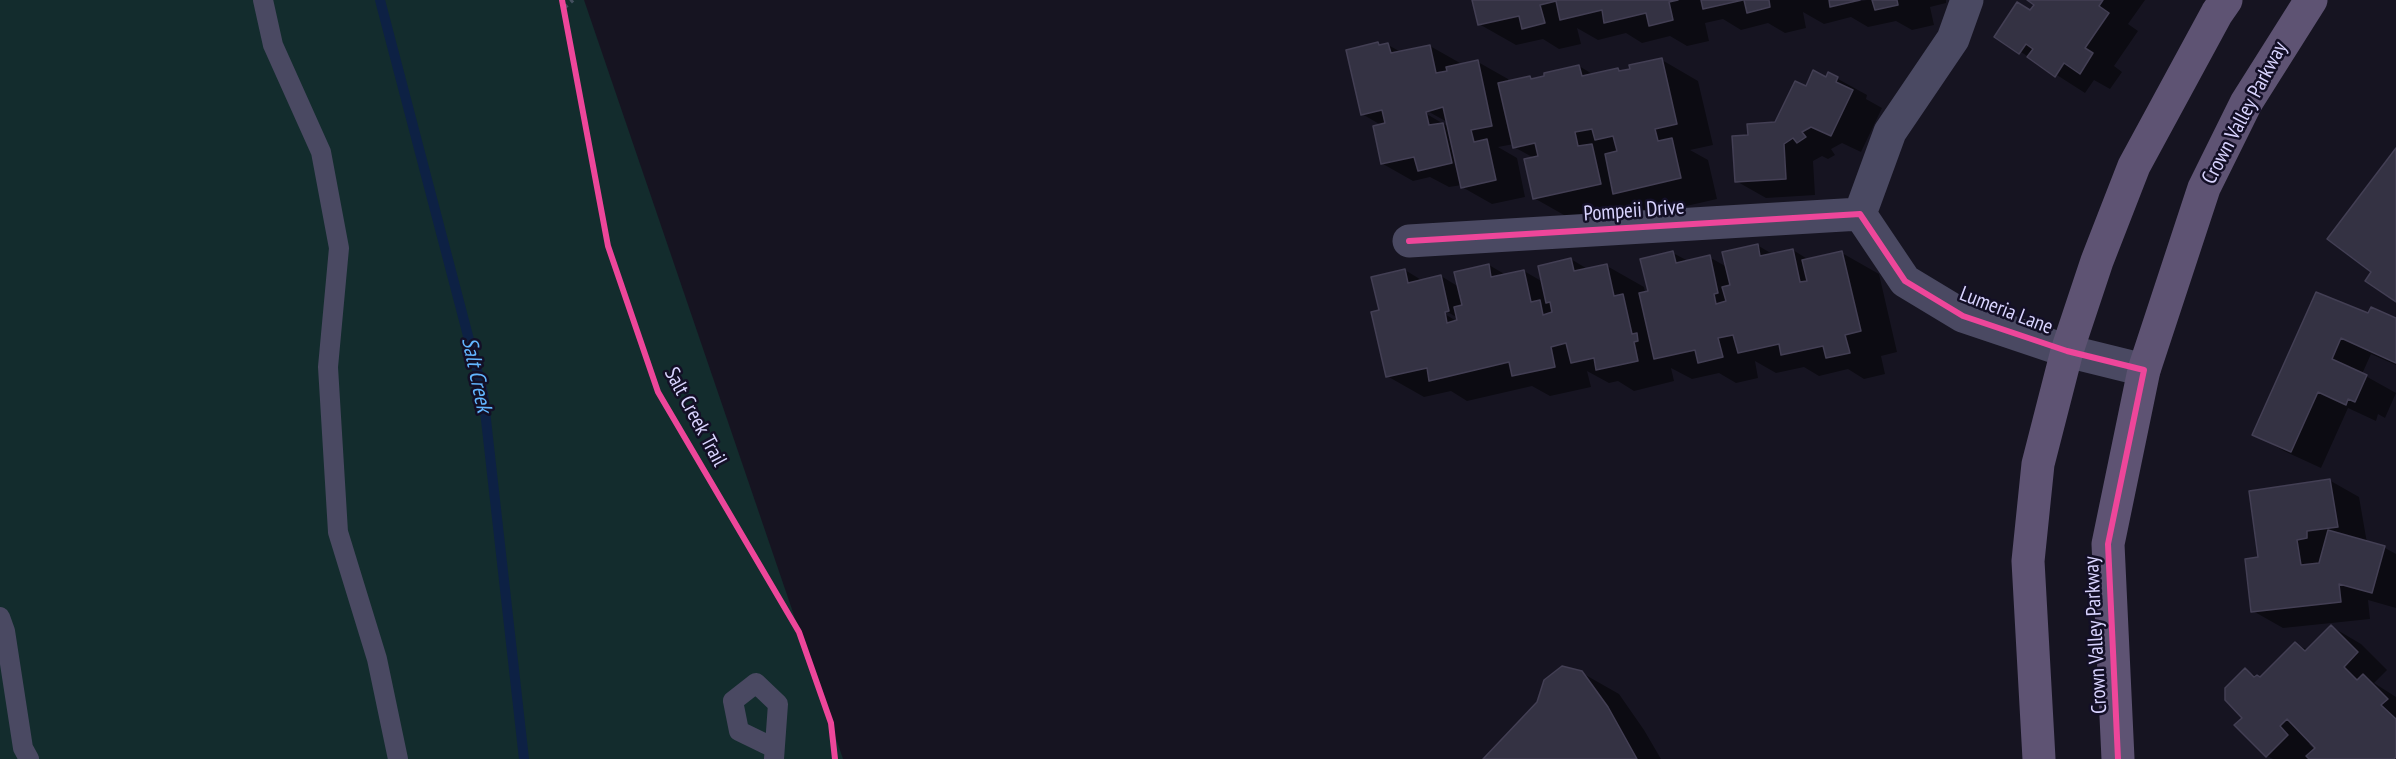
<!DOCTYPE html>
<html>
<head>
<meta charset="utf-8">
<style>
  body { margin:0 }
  canvas { display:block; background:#161421 }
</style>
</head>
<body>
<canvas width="2396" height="759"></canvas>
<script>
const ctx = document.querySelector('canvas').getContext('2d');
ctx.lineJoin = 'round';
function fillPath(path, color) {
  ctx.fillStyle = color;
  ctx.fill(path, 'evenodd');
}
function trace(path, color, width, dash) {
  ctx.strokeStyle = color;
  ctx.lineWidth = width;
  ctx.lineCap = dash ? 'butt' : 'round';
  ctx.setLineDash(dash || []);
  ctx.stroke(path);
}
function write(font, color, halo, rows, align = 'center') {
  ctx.font = font + ' "PT Sans Narrow",sans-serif';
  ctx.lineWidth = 5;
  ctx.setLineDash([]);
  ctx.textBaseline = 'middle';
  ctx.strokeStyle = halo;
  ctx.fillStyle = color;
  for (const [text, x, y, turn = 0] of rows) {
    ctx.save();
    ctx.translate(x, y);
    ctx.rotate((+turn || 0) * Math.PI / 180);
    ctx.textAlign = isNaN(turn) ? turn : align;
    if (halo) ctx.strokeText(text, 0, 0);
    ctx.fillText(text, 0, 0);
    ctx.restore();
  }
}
const green = new Path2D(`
  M0 0H584L843 759H0Z`);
const shadow = new Path2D(`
  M1473 0H1854L1837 5 1867 0H1946V3L1930 7 1934 25 1912 30 1896 21 1868 27 1851 17 1824 24 1803 12 1806 28 1785 33 1768 23 1741 30 1723 19 1705 23 1709 41 1687 46 1670 36 1642 43 1626 33 1598 40 1577 28 1581 44 1559 49 1543 39 1516 45 1479 24Z
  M2030 0H2145L2128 24 2138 31 2114 66 2122 72 2110 89 2094 80 2085 93 1996 36 2031 11 2036 4Z
  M1378 44 1382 46 1388 45 1401 52 1430 46 1460 63V66L1478 62 1508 79V82L1530 77 1534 80 1579 66 1594 75 1617 70 1622 72 1662 60 1698 81 1713 145 1690 150 1708 160 1717 199 1651 214 1635 205 1571 219 1534 198V158L1514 147V144L1498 147 1517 158 1525 197 1492 204 1462 187V185L1449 187 1430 177 1413 181 1383 164 1381 125 1362 114ZM1420 107 1449 123V127L1418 109Z
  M1829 74 1867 95 1866 99 1882 108 1861 152 1842 143 1831 149 1835 155 1828 159 1822 156 1813 161 1815 195 1766 198 1736 181 1750 136 1776 124 1806 88 1827 79Z
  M1757 245 1774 255 1793 250 1809 260 1842 253 1879 274 1897 352 1881 356 1885 374 1864 379 1848 369 1819 376 1804 367 1776 373 1755 361 1758 378 1736 383 1719 373 1692 379 1671 368 1674 381 1634 391 1618 381 1609 383 1587 371 1591 387 1550 396 1532 386 1467 401 1451 391 1424 397 1387 376 1381 311 1405 270 1423 281 1441 276 1459 287 1489 265 1506 275 1524 271 1543 282 1571 259 1589 270 1607 266 1644 287 1645 293 1650 292 1673 253 1688 261 1709 257 1727 267ZM1439 307 1458 318V322L1438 310Z
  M2317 294 2369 315 2396 320V365L2371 354 2362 374 2396 393 2385 418 2378 414 2376 421 2348 408 2321 468 2284 451 2254 434Z
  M2329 480 2359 497 2367 543 2385 548 2396 554V608L2368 600 2370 619 2283 628 2253 611 2259 558Z
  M2332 627 2361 644 2387 670 2374 683 2396 697V759H2273L2267 756 2244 718 2245 670 2261 679 2296 644 2308 650ZM2311 742 2317 748 2315 750 2309 744Z
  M1582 673 1619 694 1644 730 1661 759H1485Z`);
const stream = new Path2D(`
  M380 0 483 393 524 759`);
const building = new Path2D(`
  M1472 0H1678L1669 2 1673 20 1649 26 1646 13 1604 23 1602 10 1560 20 1556 1 1540 5 1545 23 1522 29 1519 16 1478 25Z
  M1701 0H1743L1703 9Z
  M1744 0H1769L1770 7 1747 13Z
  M1829 0H1860L1830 7Z
  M1872 0H1897L1898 5 1875 10Z
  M2027 0H2103L2099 6 2109 13 2085 48 2093 53 2080 74 2064 63 2055 77 2027 57 2033 49 2026 44 2019 54 1994 37 2017 2 2030 10 2034 5Z
  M1378 42 1379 45 1388 43 1391 53 1430 45 1436 73 1447 71 1446 67 1478 60 1492 126 1471 130 1474 142 1487 139 1496 180 1461 188 1443 107 1426 112 1429 125 1443 123 1452 163 1418 171 1414 157 1381 164 1373 126 1385 123 1382 110 1361 115 1346 50Z
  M1662 58 1677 124 1655 129 1658 141 1672 138 1681 178 1613 194 1605 154 1617 151 1613 136 1595 140 1592 129 1575 132 1578 146 1592 144 1601 184 1533 199 1524 159 1538 156 1535 143 1513 148 1498 83 1530 76 1531 79 1544 76V73L1579 65 1582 76 1618 68 1619 71 1630 69 1629 65Z
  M1813 70 1826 77 1828 72 1838 77 1836 82 1853 90 1831 136 1811 127 1802 132 1806 137 1797 143 1793 138 1784 144 1786 179 1735 182 1732 136 1748 135 1747 124 1775 122 1795 81 1806 86Z
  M2396 148V302L2365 281 2371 272 2327 239Z
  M1758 244 1760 256 1793 249 1800 282 1807 281 1802 260 1842 251 1861 331 1845 335 1850 353 1826 358 1823 346 1781 355 1779 344 1738 353 1733 335 1718 338 1723 357 1698 363 1695 350 1654 359 1639 293 1648 291 1640 259 1673 251 1676 263 1710 255 1718 293 1714 294 1716 304 1726 301 1722 287 1730 285 1722 252Z
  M1571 258 1574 271 1607 264 1614 296 1623 294 1632 334 1637 333 1638 341 1634 342 1638 361 1596 370 1594 358 1571 363 1566 343 1551 347 1555 367 1512 376 1509 362 1429 381 1427 368 1386 377 1371 312 1379 310 1371 277 1405 269 1408 283 1441 275 1449 311 1445 312 1447 323 1457 320 1454 307 1462 305 1454 272 1489 264 1491 277 1524 270 1531 302 1540 300 1543 315 1552 312 1550 302 1546 303 1538 266Z
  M2316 292 2368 313 2371 307 2396 318V363L2341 338 2332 359 2367 375 2355 402 2348 399 2346 405 2318 392 2291 452 2252 435Z
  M2330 479 2338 527 2307 531V538L2297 540 2301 565 2319 563 2328 530 2385 546 2372 593 2339 584 2341 602 2251 612 2245 559 2258 557 2249 491Z
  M2331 625 2358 652 2344 667 2357 680 2363 674 2388 699 2381 705 2396 719V757L2394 759H2309L2306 756 2315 748 2287 719 2280 726 2288 735 2266 757 2234 725 2242 718 2225 700V688L2245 668 2254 677 2257 675 2260 677 2295 642 2305 651Z
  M1562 666 1582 671 1608 707 1637 759H1483L1537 702 1544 680Z`);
const path = new Path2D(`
  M565 7 573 0`);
const lane = new Path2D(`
  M263 0 273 45 321 152 339 248 328 367 338 532 377 659 398 759
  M0 617 5 631 23 748 29 759
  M774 759 778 704 756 683 733 701 739 731 774 748`);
const street = new Path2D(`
  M1860 214 1905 281 1963 316 2067 351 2144 370
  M1860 214 1890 132 1953 39 1967 0
  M1409 241 1860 214`);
const primary = new Path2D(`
  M2039 759 2028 561 2038 464 2067 351 2097 261 2134 166 2217 13 2226 0
  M2118 759 2108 544 2144 370 2204 188 2246 103 2311 0`);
const cycleway = new Path2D(`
  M562 0 608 246 658 392 799 632 831 723 835 759
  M1409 241 1860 214 1905 281 1963 316 2067 351 2144 370 2108 544 2118 759`);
const streetNames = [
  ["Crown Valley Parkway",2245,113,-62],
  ["Pompeii Drive",1634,211,-4],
  ["Lumeria Lane",2006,311,21],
  ["Salt Creek Trail",695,417,62],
  ["Crown Valley Parkway",2096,635,-93]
];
const waterNames = [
  ["Salt Creek",476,375,78]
];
fillPath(green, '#132c2d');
fillPath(shadow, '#0007');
trace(stream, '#0d2144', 10);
fillPath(building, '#343243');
trace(building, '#433f54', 1.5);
trace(path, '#44505f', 4, [3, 4.5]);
trace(lane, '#4a4962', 20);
trace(street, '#4a4962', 33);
trace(primary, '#5e5373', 33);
trace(cycleway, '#ed469a', 6);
write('21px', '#d9d4ff', '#130f26', streetNames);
write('italic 22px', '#62b6ff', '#130f26', waterNames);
</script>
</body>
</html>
